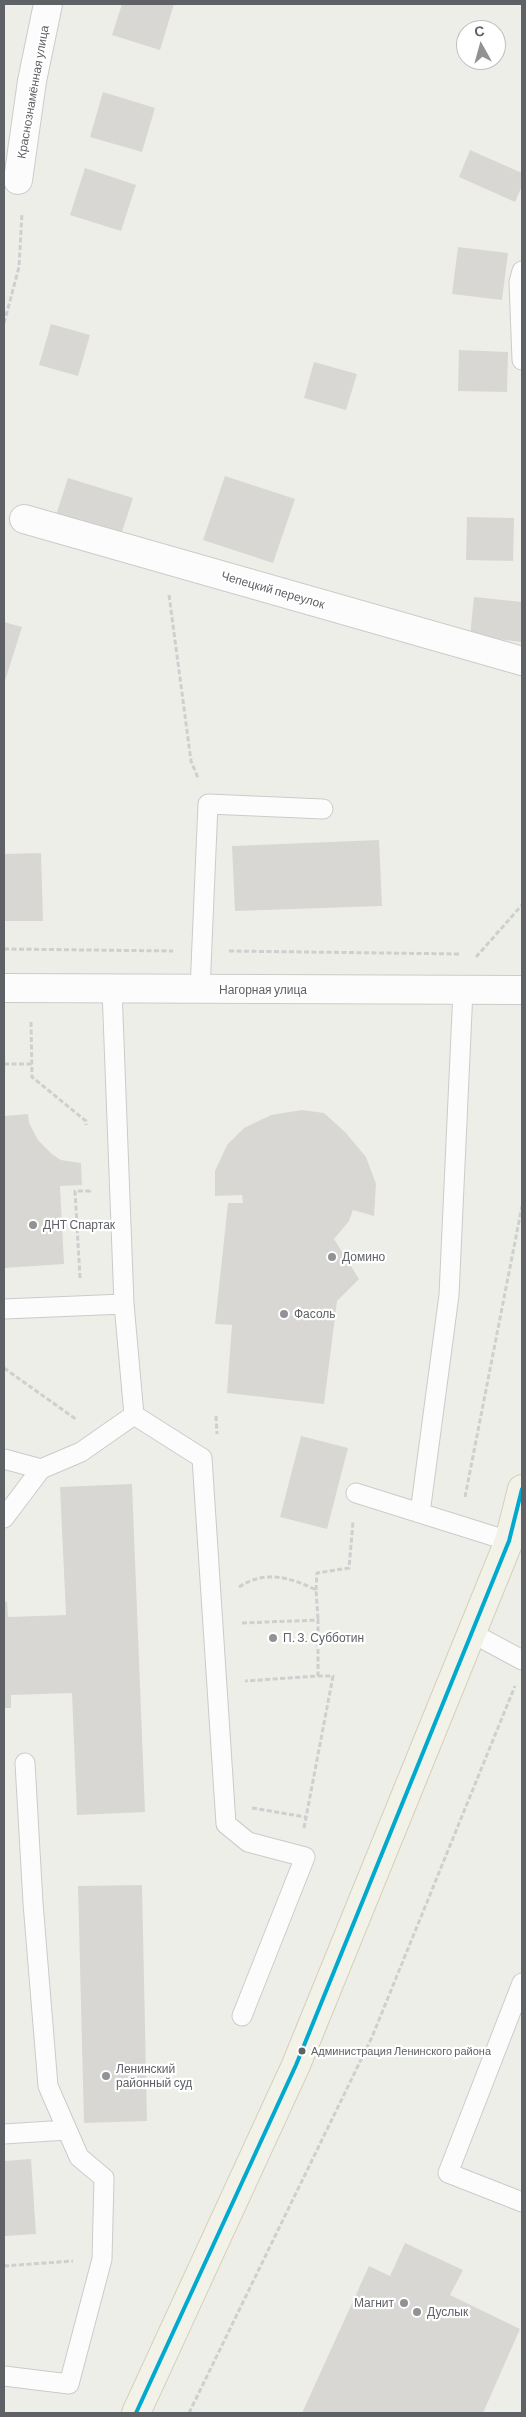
<!DOCTYPE html>
<html>
<head>
<meta charset="utf-8">
<style>
  body { margin:0 }
  #map { position:relative; width:526px; height:2417px; overflow:hidden; background:#eeeee9; font-family:Barlow,sans-serif }
  canvas { display:block }
  .frame { position:absolute; inset:0; border:5px solid #5e6166; pointer-events:none }
  .north { position:absolute; left:456px; top:20px; width:50px; height:50px; box-sizing:border-box; background:#fff; border:1px solid #bfc0c2; border-radius:50%; rotate:353deg; font-size:14px; font-weight:700; line-height:20px; text-align:center; color:#5e6166 }
  .north::after { content:''; display:block; margin:auto; width:18px; height:22px; background:#909294; clip-path:polygon(50% 0,100% 100%,50% 72%,0 100%) }
</style>
</head>
<body>
<div id="map">
<canvas width="526" height="2417"></canvas>
<div class="frame"></div>
<div class="north">С</div>
</div>
<script>
const ctx = document.querySelector('canvas').getContext('2d');
ctx.lineJoin = 'round';
function fillPath(path, color) {
  ctx.fillStyle = color;
  ctx.fill(path, 'evenodd');
}
function trace(path, color, width, dash) {
  ctx.strokeStyle = color;
  ctx.lineWidth = width;
  ctx.lineCap = dash ? 'butt' : 'round';
  ctx.setLineDash(dash || []);
  ctx.stroke(path);
}
function write(font, color, halo, rows, align = 'center') {
  ctx.font = font + ' Barlow,sans-serif';
  ctx.lineWidth = 4.5;
  ctx.setLineDash([]);
  ctx.textBaseline = 'middle';
  ctx.strokeStyle = halo;
  ctx.fillStyle = color;
  for (const [text, x, y, turn = 0] of rows) {
    ctx.save();
    ctx.translate(x, y);
    ctx.rotate((+turn || 0) * Math.PI / 180);
    ctx.textAlign = isNaN(turn) ? turn : align;
    if (halo) ctx.strokeText(text, 0, 0);
    ctx.fillText(text, 0, 0);
    ctx.restore();
  }
}
const building = new Path2D(`
  M122 4H174L160 50 112 35Z
  M103 92 155 108 142 152 90 137Z
  M470 150 522 173V186L515 202 459 177Z
  M85 168 136 185 121 231 70 215Z
  M458 247 508 253 502 300 452 294Z
  M51 324 90 335 78 376 39 365Z
  M459 350 508 352 507 392 458 391Z
  M314 362 357 374 346 410 304 398Z
  M225 476 295 499 273 563 203 540Z
  M68 478 133 498 121 535 56 515Z
  M467 517 514 518 513 561 466 560Z
  M474 597 522 602V642L470 636Z
  M4 622 22 627 5 681H4Z
  M379 840 382 906 235 911 232 846Z
  M41 853 43 921H4V854Z
  M302 1110 324 1113 345 1132 366 1157 376 1184 374 1216 353 1210 349 1221 334 1239 359 1279 337 1301 324 1404 227 1393 232 1325 215 1324 228 1203H243L242 1195 215 1196V1171L227 1145 244 1128 271 1115Z
  M28 1114 29 1123 38 1140 53 1155 61 1160 81 1163 82 1185 60 1186 64 1264 4 1268V1116Z
  M301 1436 348 1448 327 1529 280 1517Z
  M132 1484 145 1812 77 1815 72 1693 11 1695V1708H4V1602L7 1601 8 1617 66 1615 60 1487Z
  M142 1885 147 2121 84 2123 78 1886Z
  M31 2159 36 2234 4 2236V2161Z
  M405 2243 463 2270 450 2295 520 2329 483 2413H302L369 2266 390 2276Z`);
const path = new Path2D(`
  M4 323 19 267 22 213
  M169 595 191 761 198 778
  M4 949 173 951
  M229 951 461 954
  M476 957 522 905
  M31 1022 32 1077 86 1121V1125
  M4 1064H32
  M80 1278 75 1191H90V1189
  M4 1368 77 1420
  M216 1416 217 1434
  M465 1497 522 1206
  M239 1587C265 1570 290 1577 316 1590L318 1620
  M316 1590 317 1573 349 1568 353 1522
  M242 1623 318 1620V1676L245 1681
  M252 1808 306 1817
  M304 1828 333 1676H318
  M4 2266 73 2261
  M189 2413 372 2037 515 1686`);
const lane = new Path2D(`
  M522 271 519 282 522 360
  M112 989 124 1304 134 1415 202 1458 226 1824 248 1842 305 1857 242 2016
  M200 990 208 804 323 809
  M4 1309 124 1304
  M4 1459 41 1469
  M356 1493 509 1541
  M420 1513 449 1295 463 990
  M4 1518 41 1469 81 1452 134 1415
  M472 1633 522 1660
  M522 1983 448 2173 522 2202
  M4 2134 67 2130
  M4 2376 69 2384 102 2259 104 2178 79 2157 48 2086 33 1903 25 1763`);
const street = new Path2D(`
  M18 180 32 81 48 4
  M24 519 522 661
  M4 988 522 990`);
const primary = new Path2D(`
  M136 2413 296 2065 509 1541 522 1489`);
const bus1 = new Path2D(`
  M136 2413 296 2065 509 1541 522 1489`);
const markers = [
  [33,1225,5,"#909294"],
  [332,1257,5,"#909294"],
  [284,1314,5,"#909294"],
  [273,1638,5,"#909294"],
  [302,2051,4.5,"#5e6166"],
  [106,2076,5,"#909294"],
  [404,2303,5,"#909294"],
  [417,2312,5,"#909294"]
];
const busNames = [
  ["Администрация Ленинского района",311,2051]
];
const streetNames = [
  ["Краснознамённая улица",33,92,-80],
  ["Чепецкий переулок",273,590,16],
  ["Нагорная улица",263,990]
];
const poiNames = [
  ["ДНТ Спартак",43,1225],
  ["Домино",342,1257],
  ["Фасоль",294,1314],
  ["П. З. Субботин",283,1638],
  ["Ленинский",116,2069],
  ["районный суд",116,2083],
  ["Магнит",394,2303,"right"],
  ["Дуслык",427,2312]
];
fillPath(building, '#d8d7d4');
trace(lane, '#cbcbcb', 21);
trace(street, '#cbcbcb', 30);
trace(primary, '#d4d0b9', 30);
trace(path, '#ccd0ce', 3, [5, 2.5]);
trace(lane, '#fcfcfc', 19);
trace(street, '#fcfcfc', 28);
trace(primary, '#f3f2e9', 28);
trace(bus1, '#00a9ce', 4);
for (const [x, y, r, color] of markers) {
  const dot = new Path2D();
  dot.arc(x, y, r, 0, 2 * Math.PI);
  ctx.fillStyle = color;
  ctx.fill(dot);
  trace(dot, '#fff', 2);
}
write('11px', '#5e6166', '#fff', busNames, 'left');
write('12px', '#5e6166', '#fff', streetNames);
write('12px', '#5e6166', '#fff', poiNames, 'left');
</script>
</body>
</html>
